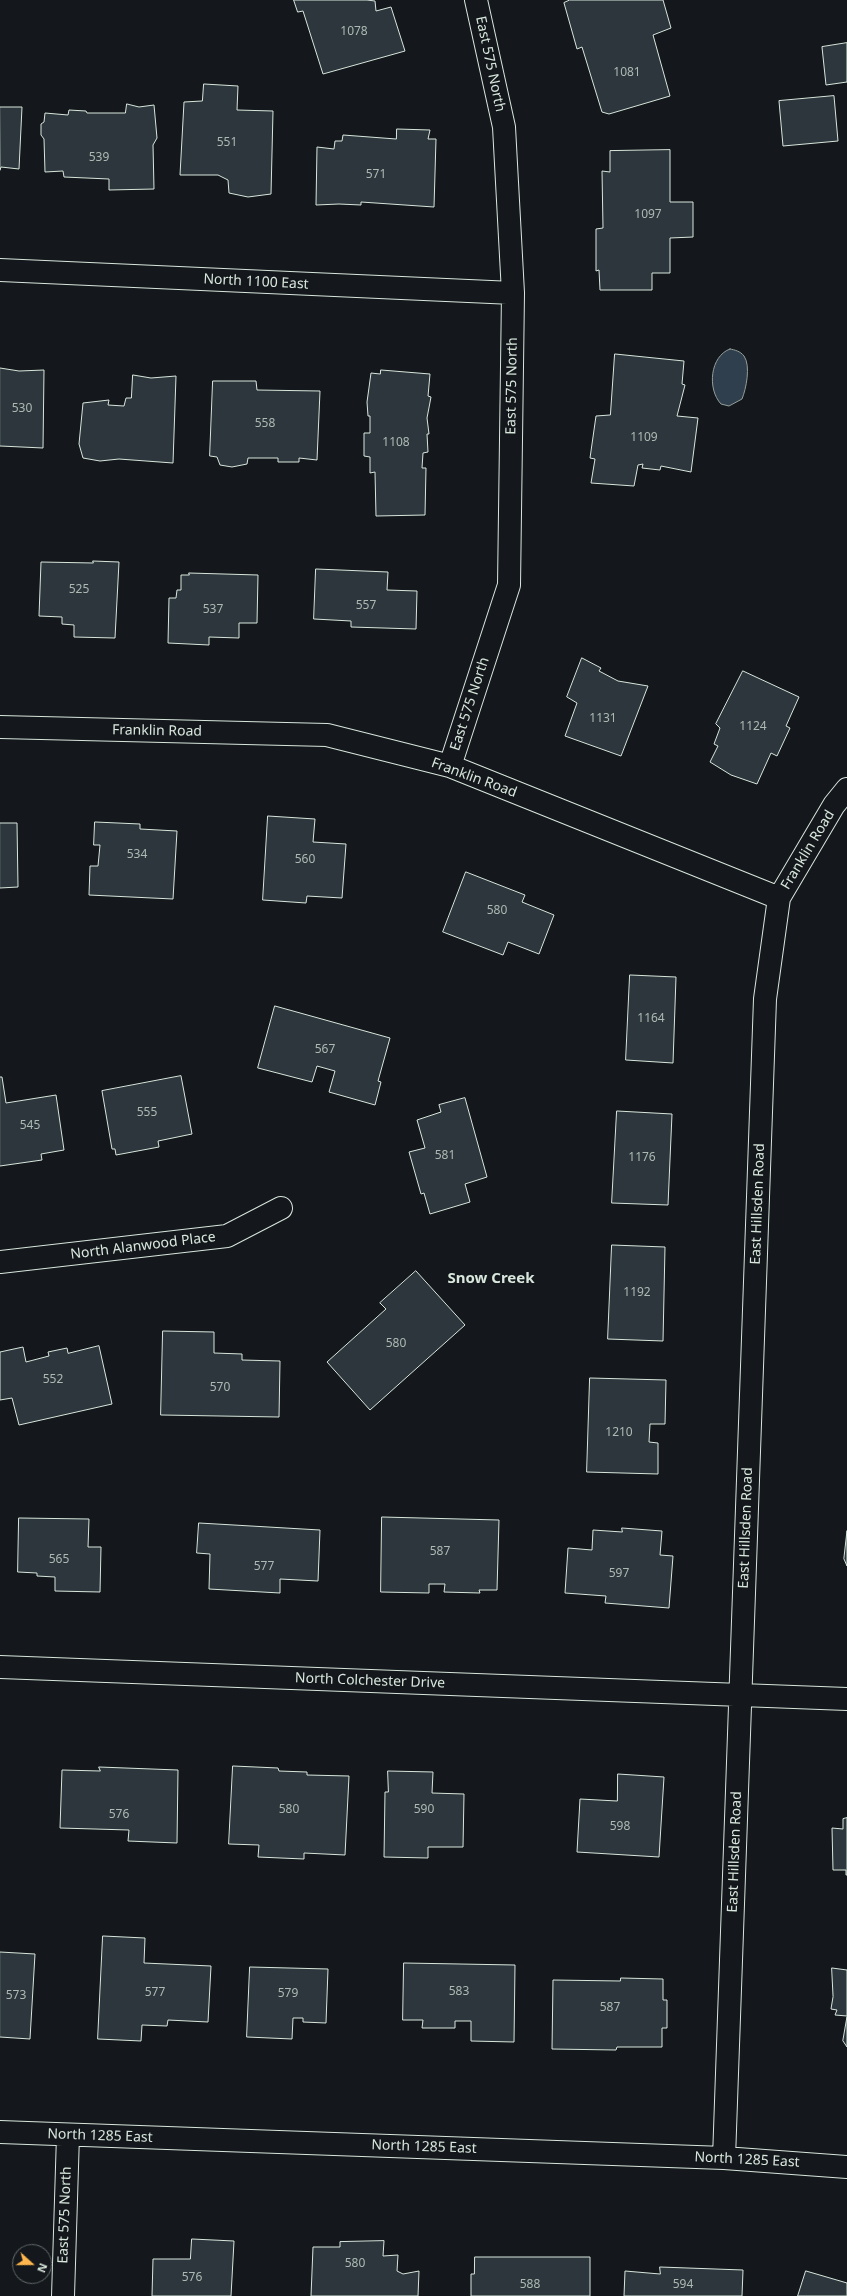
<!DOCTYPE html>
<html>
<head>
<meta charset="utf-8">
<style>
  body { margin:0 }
  #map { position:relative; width:847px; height:2296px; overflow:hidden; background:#14181c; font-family:"Noto Sans",sans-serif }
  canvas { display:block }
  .north { position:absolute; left:12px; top:2244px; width:40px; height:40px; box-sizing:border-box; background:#14181c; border:1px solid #626a69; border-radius:50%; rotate:111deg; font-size:11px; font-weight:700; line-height:16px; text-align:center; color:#d8e6dc }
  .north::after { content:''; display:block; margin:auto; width:14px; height:18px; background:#ffb74d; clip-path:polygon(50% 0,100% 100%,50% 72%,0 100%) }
</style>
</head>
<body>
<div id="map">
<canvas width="847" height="2296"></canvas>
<div class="north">N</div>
</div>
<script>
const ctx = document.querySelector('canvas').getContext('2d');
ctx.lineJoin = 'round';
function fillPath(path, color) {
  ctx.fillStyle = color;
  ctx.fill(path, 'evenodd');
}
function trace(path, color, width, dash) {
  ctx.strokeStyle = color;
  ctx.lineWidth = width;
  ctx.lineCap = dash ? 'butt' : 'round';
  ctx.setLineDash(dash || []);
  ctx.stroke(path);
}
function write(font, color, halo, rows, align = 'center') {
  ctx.font = font + ' "Noto Sans",sans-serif';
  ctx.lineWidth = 3;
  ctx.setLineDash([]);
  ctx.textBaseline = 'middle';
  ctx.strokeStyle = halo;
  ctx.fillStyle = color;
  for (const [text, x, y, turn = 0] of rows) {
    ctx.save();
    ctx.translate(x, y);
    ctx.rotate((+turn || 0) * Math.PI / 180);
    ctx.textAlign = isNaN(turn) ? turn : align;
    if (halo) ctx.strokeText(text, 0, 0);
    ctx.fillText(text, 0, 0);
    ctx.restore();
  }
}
const water = new Path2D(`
  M730 349C735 350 740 351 744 356 751 366 746 389 742 399L729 406 721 404C707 389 710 356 730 349Z`);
const building = new Path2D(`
  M294 0H367L375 1 376 11 391 7 405 51 323 74 303 11 298 12Z
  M570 0H663L671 28 653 35 670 96 609 114 602 112 582 47 577 49 564 3Z
  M847 43V82L826 85 822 47Z
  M204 84 238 86 237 110 273 111 271 194 248 197 229 193 228 180 218 175H180L184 102 202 101Z
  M834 96 838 141 783 146 779 101Z
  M127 104 139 107 154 105 157 138 153 145 154 189 109 190V179L64 177 63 171 45 172 44 139 41 135V124L44 122 45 113 68 115 69 110 86 111 87 113H125Z
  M0 107H22L19 169 1 167 0 170Z
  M397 129 430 130 428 139H436L434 207 361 202V205L339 204 316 205 317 147 334 149 335 141H342L343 135 396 139Z
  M670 150V202H693V237L670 238V273H652V290H600L599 270 596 271V229L603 228 602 171 610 172V151Z
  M615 354 684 361 682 384 685 385 677 416 698 418 691 472 661 466 660 470 642 468 643 464 638 465 634 486 591 483 595 459 590 458 596 416 610 415Z
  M0 368 19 371 44 370 43 448 0 446Z
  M381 370 430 374 428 396 431 397 427 418 429 434H427L428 452 423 453 422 468H426L425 515 376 516 375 472 370 473V457L364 456V433H370V416H368L367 402 371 373 380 374Z
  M133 375 151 378 176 376 173 463 119 459 100 461 83 458 79 444 83 403 109 400 108 405 124 406 126 398H131Z
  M213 381H256L257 390 320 391 317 460 299 458V462H278V458H248L247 464 232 467 220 465 217 457 210 456Z
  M93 561 119 562 115 638 74 637V625L62 624V617L39 616 41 562 93 563Z
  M316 569 388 572 387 590 417 591 416 629 351 627V621L314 619Z
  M189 573 258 575 257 623H239V638L209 637V645L168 643 169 598H176L177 590H181V575H189Z
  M582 658 601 668 599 671 618 681 648 686 621 756 565 736 577 703 567 697Z
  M743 671 799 697 786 726 790 728 777 756 771 753 757 784 731 775 710 762 718 746 714 744 720 728 716 724Z
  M268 816 315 819 313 842 346 844 342 898 307 896 306 903 263 900Z
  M95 822 140 824V829L177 831 173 899 89 895 90 866H98L100 845H94Z
  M0 823H17L18 887 0 888Z
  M466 872 525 895 522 902 554 915 539 954 508 942 503 955 443 932Z
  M630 975 676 977 673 1063 626 1060Z
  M275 1006 390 1038 378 1081 381 1082 375 1105 329 1092 335 1071 317 1066 312 1082 258 1068Z
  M181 1076 192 1134 158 1141 159 1147 116 1155 115 1149H112L102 1091Z
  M0 1077H2L6 1103 56 1095 64 1150 41 1154 42 1160 0 1166Z
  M465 1098 487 1177 465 1184 470 1202 430 1214 424 1193 421 1194 409 1152 425 1148 417 1120 441 1112 439 1105Z
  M617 1111 672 1114 668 1205 612 1203Z
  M612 1245 665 1247 663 1341 608 1339Z
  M416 1271 465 1325 370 1410 327 1362 386 1309 380 1303Z
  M163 1331 214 1332V1353L242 1354V1360L280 1361 279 1417 161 1415Z
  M99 1346 112 1404 19 1425 12 1398 0 1400V1352L23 1347 26 1362 49 1356 48 1352 67 1348 68 1353Z
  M590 1378 666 1380 665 1424H650L649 1442 658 1443V1474L587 1472Z
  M382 1517 499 1520 497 1590H479L480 1593 444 1592 445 1584H429V1593L381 1592Z
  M19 1518 89 1519 88 1547H101L100 1592 55 1591V1577L37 1576V1573L18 1572Z
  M199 1523 320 1530 318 1581 280 1579V1593L209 1589 210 1554 197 1553Z
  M622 1528 662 1531 660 1555 673 1556 669 1608 605 1603 606 1596 565 1593 568 1548 592 1550 593 1530 622 1532Z
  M847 1531V1566L844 1559Z
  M233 1766 278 1768 279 1771 307 1772V1775L349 1776 345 1855 304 1853V1859L258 1857 259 1845 229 1844Z
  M99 1767 178 1770 177 1843 128 1841 129 1830 60 1828 62 1770 100 1771Z
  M388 1771 433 1772 432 1793 464 1794 463 1847H428V1858L384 1857 385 1792H388Z
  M618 1774 664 1777 659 1857 577 1852 580 1799 617 1801Z
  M847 1818V1875H846V1870H833L832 1828 843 1829V1819Z
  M103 1936 145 1938 144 1963 211 1966 208 2022 168 2020 167 2026 142 2025 141 2041 98 2039Z
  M0 1952 35 1954 30 2039 0 2037Z
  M404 1963 515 1965 514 2042 471 2041V2021H455V2028H422L423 2020H403Z
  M250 1967 328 1969 326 2023 303 2022V2018H293L292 2039 247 2037Z
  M832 1968 847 1970V2016L835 2015 837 2010 831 2009 833 1997Z
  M621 1978 663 1979V2000H667V2028H662V2047H617L616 2050 552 2049 553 1980 620 1981Z
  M847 2017V2047L843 2041Z
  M192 2239 234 2241 231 2296H152L153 2259H190Z
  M384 2241 383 2256 398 2255 397 2271 403 2274 419 2271 418 2296H311L313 2247H340V2242Z
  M475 2257H590V2296H471V2274H474Z
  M660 2267 743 2270 742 2296H624L625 2271 660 2274Z
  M806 2271 847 2283V2296H798Z`);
const minor = new Path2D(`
  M0 270 513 293
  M0 727 327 735 450 766 779 898
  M450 766 509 585 513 293 504 127 476 0
  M0 1262 227 1236 281 1208
  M0 1667 847 1699
  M0 2132 724 2158 847 2167
  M724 2158 765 999 779 898 834 805 847 789
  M63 2296 68 2135`);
const numberNames = [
  ["1078",354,32],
  ["1081",627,73],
  ["551",227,143],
  ["539",99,158],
  ["571",376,175],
  ["1097",648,215],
  ["530",22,409],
  ["558",265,424],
  ["1109",644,438],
  ["1108",396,443],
  ["525",79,590],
  ["557",366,606],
  ["537",213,610],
  ["1131",603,719],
  ["1124",753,727],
  ["534",137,855],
  ["560",305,860],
  ["580",497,911],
  ["1164",651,1019],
  ["567",325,1050],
  ["555",147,1113],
  ["545",30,1126],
  ["581",445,1156],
  ["1176",642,1158],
  ["1192",637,1293],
  ["580",396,1344],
  ["552",53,1380],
  ["570",220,1388],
  ["1210",619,1433],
  ["587",440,1552],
  ["565",59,1560],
  ["577",264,1567],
  ["597",619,1574],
  ["580",289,1810],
  ["590",424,1810],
  ["576",119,1815],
  ["598",620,1827],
  ["583",459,1992],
  ["577",155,1993],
  ["579",288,1994],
  ["573",16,1996],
  ["587",610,2008],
  ["580",355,2264],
  ["576",192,2278],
  ["588",530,2285],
  ["594",683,2285]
];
const streetNames = [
  ["East 575 North",490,64,78],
  ["North 1100 East",256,282,3],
  ["East 575 North",512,386,-89],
  ["East 575 North",470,704,-72],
  ["Franklin Road",157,731,1],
  ["Franklin Road",474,778,20],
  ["Franklin Road",808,850,-59],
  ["East Hillsden Road",758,1204,-88],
  ["North Alanwood Place",143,1246,-7],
  ["East Hillsden Road",746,1528,-88],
  ["North Colchester Drive",370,1681,2],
  ["East Hillsden Road",735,1852,-88],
  ["North 1285 East",100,2136,2],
  ["North 1285 East",424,2147,2],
  ["North 1285 East",747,2160,3],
  ["East 575 North",65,2215,-88]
];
const neighbourhoodNames = [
  ["Snow Creek",491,1279]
];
fillPath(water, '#2f3f4d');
trace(water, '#939e99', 1);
fillPath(building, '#2c363c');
trace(building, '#d8e6dc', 1);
trace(minor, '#d8e6dc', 24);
trace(minor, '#14181c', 22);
write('12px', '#adbab4', null, numberNames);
write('14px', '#d8e6dc', '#14181c', streetNames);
write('bold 15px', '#d8e6dc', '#14181c', neighbourhoodNames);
</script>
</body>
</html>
